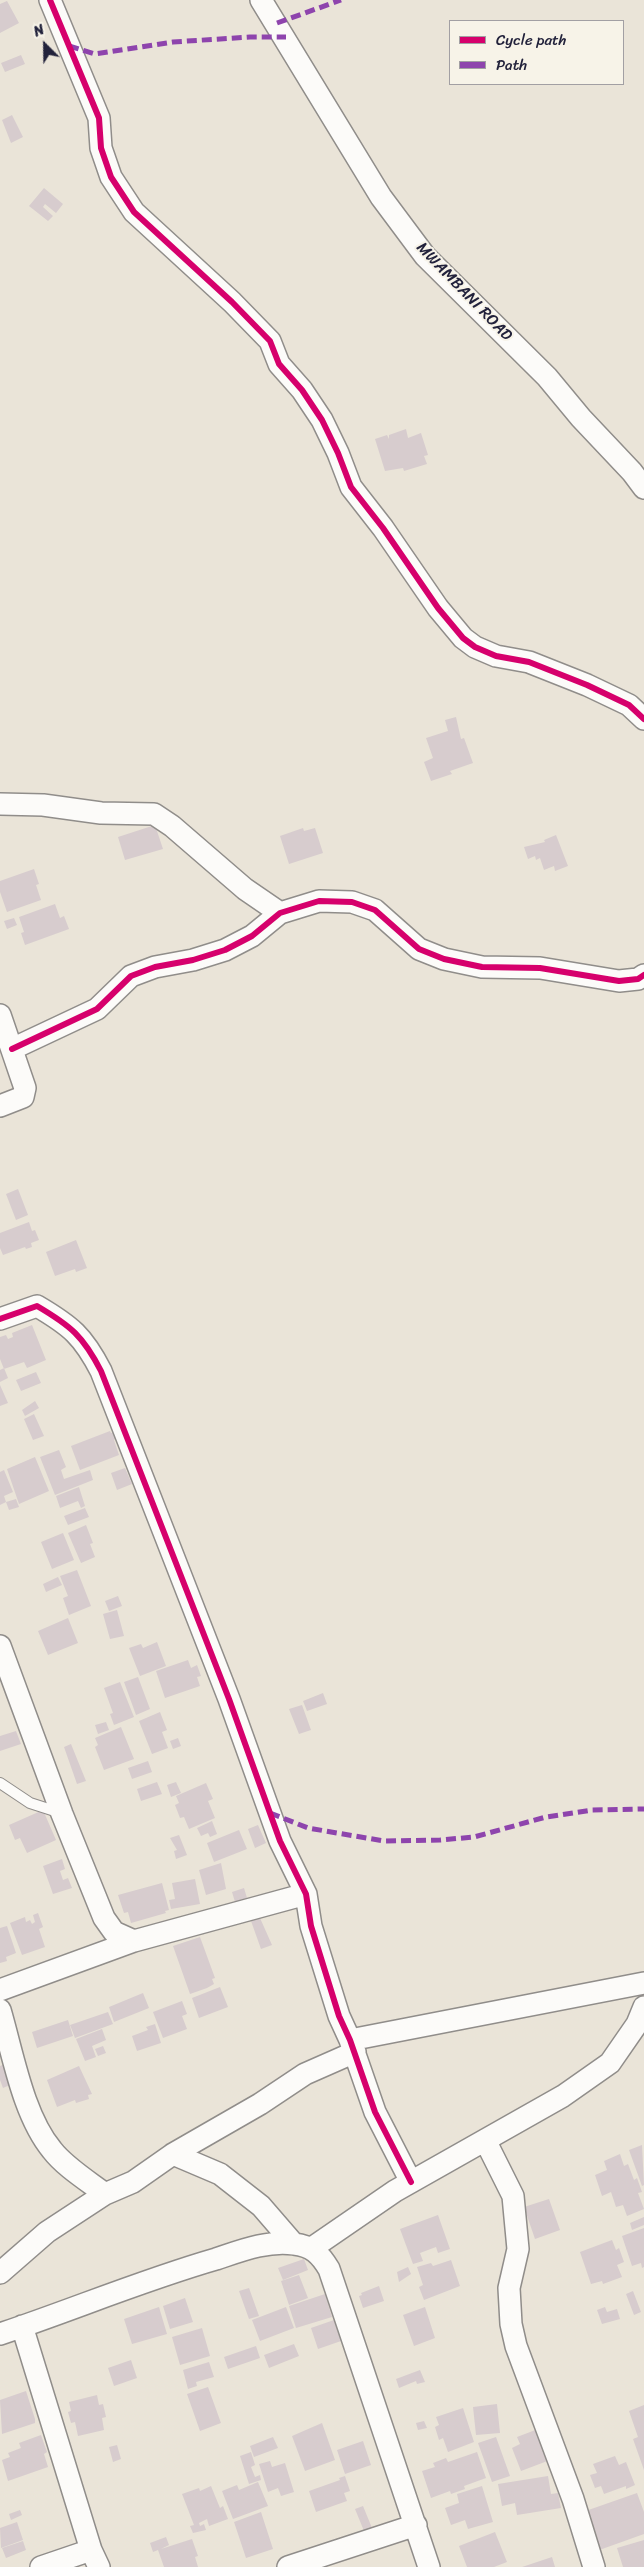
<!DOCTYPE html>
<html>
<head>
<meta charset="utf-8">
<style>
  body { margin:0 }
  #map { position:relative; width:644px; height:2567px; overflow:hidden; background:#eae4d8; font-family:Sriracha,sans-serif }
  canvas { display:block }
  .legend { position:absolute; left:449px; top:20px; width:175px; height:65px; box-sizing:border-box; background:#f7f3e8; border:1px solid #a29fa3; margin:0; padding:6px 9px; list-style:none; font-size:15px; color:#22223b }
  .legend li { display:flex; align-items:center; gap:10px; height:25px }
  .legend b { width:25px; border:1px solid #a29fa3 }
  .north { position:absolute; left:20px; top:20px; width:50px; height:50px; -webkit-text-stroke:4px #f7f3e8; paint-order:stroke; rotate:337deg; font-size:14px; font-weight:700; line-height:20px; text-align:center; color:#22223b }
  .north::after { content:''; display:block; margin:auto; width:18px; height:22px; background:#22223b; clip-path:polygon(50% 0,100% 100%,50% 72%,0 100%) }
</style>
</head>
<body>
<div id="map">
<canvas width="644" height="2567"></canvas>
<ul class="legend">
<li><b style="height:6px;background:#d6006c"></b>Cycle path</li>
<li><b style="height:6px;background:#8e44ad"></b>Path</li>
</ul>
<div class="north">N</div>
</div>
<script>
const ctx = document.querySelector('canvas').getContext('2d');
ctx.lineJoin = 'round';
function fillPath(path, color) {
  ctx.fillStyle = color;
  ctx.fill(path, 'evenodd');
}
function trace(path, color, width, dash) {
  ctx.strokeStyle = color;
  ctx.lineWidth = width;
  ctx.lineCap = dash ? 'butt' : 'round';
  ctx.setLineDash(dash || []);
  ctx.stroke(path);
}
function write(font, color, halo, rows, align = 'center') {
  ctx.font = font + ' Sriracha,sans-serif';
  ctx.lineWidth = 4;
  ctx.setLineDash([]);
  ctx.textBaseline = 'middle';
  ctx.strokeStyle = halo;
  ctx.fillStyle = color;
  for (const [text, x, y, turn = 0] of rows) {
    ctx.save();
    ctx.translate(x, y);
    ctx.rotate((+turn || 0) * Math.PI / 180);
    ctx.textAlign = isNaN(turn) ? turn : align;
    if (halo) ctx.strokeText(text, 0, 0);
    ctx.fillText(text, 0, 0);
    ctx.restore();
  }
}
const building = new Path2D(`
  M7 1 19 23 0 33V4Z
  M21 55 25 64 5 72 1 63Z
  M12 115 23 137 11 143 2 120Z
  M44 188 63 204 56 213 45 204 43 207 53 216 48 221 29 206Z
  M406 429 408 438 421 433 428 455 424 456 427 464 404 471 403 468 385 471 375 439 387 435 389 439V435Z
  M456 717 461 739 464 738 473 763 450 771 452 774 431 781 424 762 433 758 426 738 448 731 445 720Z
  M155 825 163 849 125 860 118 837Z
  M303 828 304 831 315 828 323 853 289 864 280 836Z
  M556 835 568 866 555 871 554 866 544 870 540 858 536 860 535 856 528 859 524 847 545 842 544 840Z
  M34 869 39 884 36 885 41 900 7 912 0 892V881Z
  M55 904 60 918 64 916 69 929 25 945 21 933 24 932 19 917Z
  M14 918 17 925 7 929 4 921Z
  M18 1189 28 1215 16 1220 6 1194Z
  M29 1222 32 1231 35 1230 39 1240 31 1243 32 1247 26 1249 25 1247 3 1255 0 1248V1233Z
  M76 1240 87 1268 76 1272 75 1269 55 1276 46 1252Z
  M32 1325 46 1360 27 1368 24 1362 4 1369 0 1359V1337L6 1335 8 1339 13 1337 12 1333Z
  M4 1368 8 1378 0 1382V1370Z
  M36 1372 41 1383 21 1391 16 1380Z
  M0 1385 8 1403 0 1406Z
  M35 1401 39 1408 25 1416 22 1410Z
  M34 1414 44 1436 33 1440 24 1419Z
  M110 1431 111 1433 115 1432 117 1438 114 1440 119 1455 80 1470 71 1446Z
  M59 1450 66 1467 61 1470 64 1479 90 1470 93 1480 55 1495 40 1457Z
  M35 1457 49 1491 19 1504 7 1469Z
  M125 1468 132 1484 117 1490 111 1473Z
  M4 1470 13 1492 4 1496 6 1502 0 1505V1472Z
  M79 1487 85 1506 81 1508 78 1501 60 1508 56 1496Z
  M16 1499 19 1507 9 1510 6 1502Z
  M85 1508 89 1517 68 1525 64 1516Z
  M86 1525 93 1543 90 1544 95 1557 81 1563 68 1533Z
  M63 1533 74 1560 52 1569 41 1542Z
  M77 1570 91 1606 69 1615 63 1598 68 1596 60 1576Z
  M58 1577 62 1585 46 1592 43 1584Z
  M118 1596 122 1606 109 1611 105 1601Z
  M117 1610 124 1636 110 1639 103 1614Z
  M68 1618 78 1643 48 1655 38 1631Z
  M157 1642 166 1666 140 1676 129 1648 141 1644 143 1648Z
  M188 1660 191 1668 197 1665 201 1676 197 1677 200 1686 165 1698 156 1671Z
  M138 1677 150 1709 136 1715 124 1682Z
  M120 1682 134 1717 114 1725 110 1714 113 1713 104 1688Z
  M323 1693 327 1704 307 1711 303 1701Z
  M302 1705 311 1730 299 1734 289 1709Z
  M160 1712 167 1730 162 1732 168 1748 152 1754 139 1721Z
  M106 1722 109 1730 98 1734 95 1725Z
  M121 1727 134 1759 104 1770 95 1747 98 1745 95 1738Z
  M16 1731 21 1744 0 1751V1736Z
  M178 1738 181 1746 173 1749 170 1741Z
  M71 1744 86 1781 77 1784 64 1747Z
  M148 1761 152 1772 132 1779 128 1768Z
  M157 1782 162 1794 141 1801 137 1789Z
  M176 1782 181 1793 171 1797 167 1785Z
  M206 1783 213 1799 208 1801 215 1818 189 1829 184 1817 180 1818 175 1805 179 1803 176 1796Z
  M43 1810 56 1840 27 1853 20 1838 15 1840 9 1825Z
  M212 1821 217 1834 210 1837 208 1833 201 1836 197 1828Z
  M258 1825 266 1843 255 1848 248 1829Z
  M239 1830 247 1849 214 1862 207 1843Z
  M179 1835 187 1855 176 1859 174 1851 177 1850 170 1838Z
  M62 1859 65 1869 60 1871 63 1880 68 1878 72 1888 53 1894 43 1866Z
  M221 1863 226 1889 206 1895 199 1870Z
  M195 1879 200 1904 171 1909 169 1900 175 1899 172 1883Z
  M162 1883 169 1910 165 1911 166 1913 131 1923 128 1912 124 1913 118 1895Z
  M244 1888 247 1898 235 1902 232 1892Z
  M38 1913 43 1927 39 1929 45 1947 22 1955 10 1923 25 1917 26 1922 30 1920 32 1924 35 1922 33 1915Z
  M260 1918 272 1945 261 1949 251 1921Z
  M7 1926 16 1953 6 1957 7 1961 0 1963V1928Z
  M200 1937 215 1978 212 1979 214 1984 207 1988 190 1994 173 1946Z
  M220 1987 228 2007 199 2018 192 1998Z
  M143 1993 149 2008 114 2022 109 2007Z
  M182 2001 187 2014 182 2016 187 2029 163 2038 153 2012Z
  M108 2012 113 2024 75 2038 70 2025Z
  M68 2020 73 2036 37 2048 32 2032Z
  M155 2024 161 2043 137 2051 132 2036 148 2030 146 2027Z
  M102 2029 106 2040 92 2046 96 2057 85 2061 76 2039Z
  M103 2046 106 2053 98 2056 95 2049Z
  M5 2064 12 2084 3 2088 0 2080V2066Z
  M79 2066 92 2094 88 2095 89 2099 76 2103 75 2100 57 2107 47 2080Z
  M642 2145 644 2185 642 2186 629 2150Z
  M620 2154 624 2166 628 2164 634 2180 637 2178 642 2192 638 2193 644 2209 627 2216 623 2205 616 2207 611 2192 602 2196 595 2175 607 2170 604 2161Z
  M549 2199 560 2230 535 2239 524 2207Z
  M438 2215 450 2249 438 2253 436 2247 420 2253 423 2261 413 2264 400 2229Z
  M644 2217V2225L632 2230 630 2223Z
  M644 2228V2267L642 2268 641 2263 632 2266 622 2236Z
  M612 2240 616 2250 619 2248 624 2262 617 2265 622 2277 603 2284 602 2281 591 2284 580 2252Z
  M304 2259 308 2270 283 2280 278 2268Z
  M451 2260 460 2286 424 2300 419 2287 423 2285 417 2267 431 2263 433 2266Z
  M408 2267 411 2274 399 2282 397 2272Z
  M299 2275 308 2298 289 2305 281 2281Z
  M379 2286 384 2301 363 2308 359 2296 362 2295 361 2293Z
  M249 2288 259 2316 249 2319 239 2291Z
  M633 2291 641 2312 634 2315 626 2294Z
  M325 2294 332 2317 296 2328 289 2306Z
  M185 2298 193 2322 170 2329 163 2306Z
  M159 2307 167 2334 132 2344 124 2319Z
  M286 2307 294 2328 260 2341 252 2320Z
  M425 2307 435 2338 414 2346 403 2315Z
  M605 2307 607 2312 617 2309 620 2319 602 2324 597 2310Z
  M334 2320 341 2341 318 2349 311 2328Z
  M202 2328 210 2356 180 2365 172 2337Z
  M294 2344 299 2356 269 2368 264 2355Z
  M256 2346 260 2358 228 2369 224 2357Z
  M131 2360 137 2378 114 2386 108 2368Z
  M209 2362 214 2377 196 2382 197 2386 188 2389 183 2370Z
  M420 2370 425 2382 417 2384 416 2381 399 2388 396 2379Z
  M208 2387 221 2423 200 2431 187 2394Z
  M26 2391 35 2419V2423L2 2434 0 2400Z
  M97 2395 99 2405 103 2404 106 2417 102 2418 104 2430 78 2436 75 2422 71 2423 68 2412 71 2411 69 2402Z
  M497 2404 500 2433 476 2435 473 2407Z
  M644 2405V2470L633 2439 638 2437 629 2411Z
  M463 2408 474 2442 448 2452 443 2438 439 2440 435 2427 439 2425 436 2417Z
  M424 2421 427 2428 418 2430 416 2423Z
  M322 2423 335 2460 305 2471 292 2436Z
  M538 2429 550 2460 521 2471 512 2448 520 2444 517 2437Z
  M41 2435 47 2452 44 2454 48 2467 8 2481 2 2460 10 2457 8 2453 21 2448 19 2443Z
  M273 2437 278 2448 254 2457 250 2446Z
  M496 2437 510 2476 492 2482 478 2443Z
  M363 2441 371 2465 345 2474 337 2450Z
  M117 2445 121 2459 113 2462 109 2447Z
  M251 2452 255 2465 251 2467 255 2477 260 2475 261 2480 249 2484 240 2456Z
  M477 2452 486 2478 464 2486 465 2489 451 2494 450 2491 431 2498 422 2471 435 2467 433 2463 446 2458 448 2462Z
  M615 2456 619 2465 626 2462 635 2485 626 2489V2486L604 2494 601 2486 595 2488 590 2475 597 2473 593 2464Z
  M270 2461 272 2467 285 2463 294 2492 281 2496 278 2488 268 2492 259 2464Z
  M345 2476 350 2491 344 2493 347 2501 316 2512 309 2491 340 2480 339 2478Z
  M548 2476 551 2494 558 2493 561 2508 517 2515 515 2503 502 2506 498 2484Z
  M258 2482 268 2506 233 2519 222 2491 237 2485 239 2490Z
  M211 2486 220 2508 223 2506 228 2519 209 2526 207 2519 199 2523 200 2526 204 2524 206 2530 193 2533 190 2526 194 2525 182 2494 199 2488 200 2491Z
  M482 2486 493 2522 468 2529 465 2520 451 2525 445 2508 459 2503 457 2494Z
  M637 2493 644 2512V2534L591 2553 577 2514Z
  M363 2506 372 2528 364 2531 355 2509Z
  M20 2510 22 2515 11 2520 9 2514Z
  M261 2512 273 2549 246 2558 234 2522Z
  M17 2522 23 2540 1 2548 0 2528Z
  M495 2532 507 2562 494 2567H467L459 2546Z
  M166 2537 169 2545 161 2549 192 2539 198 2556 195 2557 198 2567H164L158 2550 153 2552 150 2543Z
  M644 2540V2567H623L617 2548Z
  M23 2541 26 2550 6 2558 2 2548Z
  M552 2557 555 2567H522Z`);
const lane = new Path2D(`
  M0 1783 30 1803 61 1813`);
const street = new Path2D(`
  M50 0 99 118 101 148 111 177 134 212 232 302 270 341 279 364 302 390 322 420 338 453 351 487 383 528 438 608 463 638 475 647 496 656 529 662 587 685 629 705 644 719
  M261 0 381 197 425 256 547 377 581 418 632 472 644 488
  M0 804 43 805 101 813 154 814 172 826 245 889 280 913
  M0 1015 25 1088 23 1097 0 1106
  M12 1049 97 1009 131 976 155 967 193 960 225 950 252 936 280 913 319 901 352 902 375 910 419 949 444 959 482 967 540 968 619 981 638 979 644 975
  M0 1319 37 1306C71 1326 83 1336 101 1371L229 1699 280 1841 306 1894 311 1926 339 2016 350 2040 375 2112 411 2182
  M0 1646 62 1814 104 1918 114 1932 134 1941 306 1894
  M0 1990 134 1941
  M0 2010C13 2054 23 2115 52 2150 65 2167 88 2181 105 2194
  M350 2040 644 1983
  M485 2140 513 2196 518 2249 509 2288 511 2324 516 2346 573 2499 594 2567
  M173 2154 220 2174 261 2206 293 2243
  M312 2248 395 2191 563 2096 610 2063 637 2024 644 2007
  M0 2273 47 2232 105 2194 133 2182 173 2154 260 2104 305 2074 355 2052
  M22 2326 91 2550 99 2567
  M0 2334C72 2310 143 2280 216 2259 240 2251 268 2240 294 2244 312 2246 320 2254 329 2269L429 2567
  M41 2567 91 2550
  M288 2567 416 2525`);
const quiet = new Path2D(`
  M277 23 341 0
  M69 46 95 54 173 42 250 37H286
  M270 1813 308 1828 384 1841 440 1840 474 1837 546 1817 592 1810 644 1809`);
const cycleway = new Path2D(`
  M50 0 99 118 101 148 111 177 134 212 232 302 270 341 279 364 302 390 322 420 338 453 351 487 383 528 438 608 463 638 475 647 496 656 529 662 587 685 629 705 644 719
  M12 1049 97 1009 131 976 155 967 193 960 225 950 252 936 280 913 319 901 352 902 375 910 419 949 444 959 482 967 540 968 619 981 638 979 644 975
  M0 1319 37 1306C71 1326 83 1336 101 1371L229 1699 280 1841 306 1894 311 1926 339 2016 350 2040 375 2112 411 2182`);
const streetNames = [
  ["MWAMBANI ROAD",464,292,46]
];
fillPath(building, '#d7ccce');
trace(lane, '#908d8a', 12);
trace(street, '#908d8a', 24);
trace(lane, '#fcfbf9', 10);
trace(street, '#fcfbf9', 21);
trace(quiet, '#8e44ad', 5, [10, 5]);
trace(cycleway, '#d6006c', 6);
write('16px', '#22223b', '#f7f3e8', streetNames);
</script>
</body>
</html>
